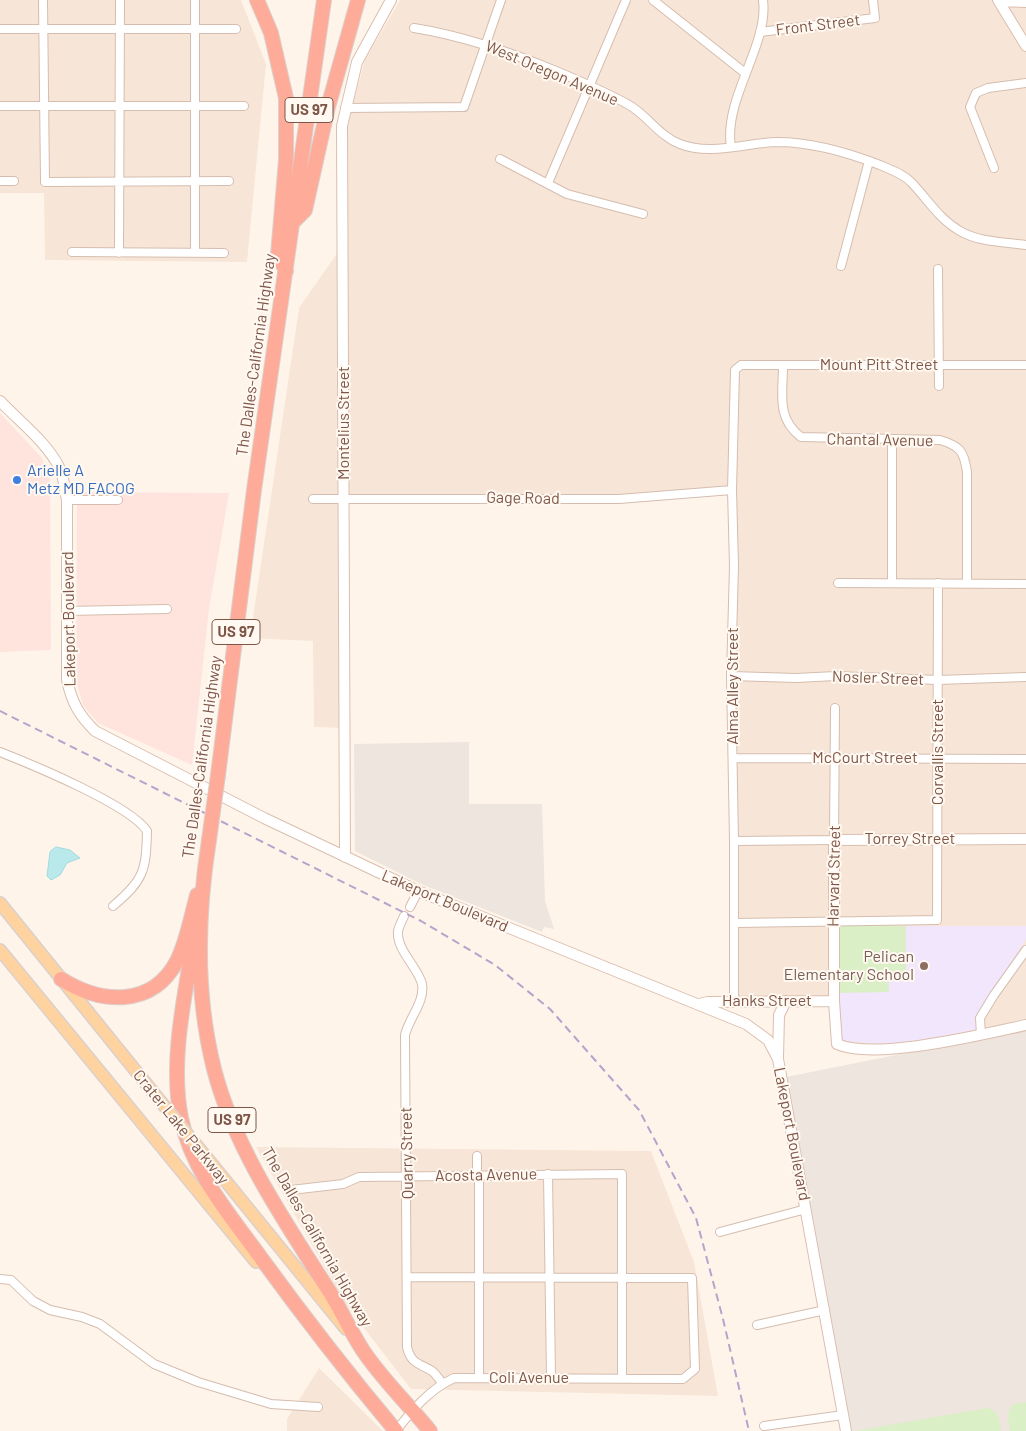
<!DOCTYPE html>
<html>
<head>
<meta charset="utf-8">
<style>
  body { margin:0 }
  canvas { display:block; background:#fff4ea }
</style>
</head>
<body>
<canvas width="1026" height="1431"></canvas>
<script>
const ctx = document.querySelector('canvas').getContext('2d');
ctx.lineJoin = 'round';
function fillPath(path, color) {
  ctx.fillStyle = color;
  ctx.fill(path, 'evenodd');
}
function trace(path, color, width, dash) {
  ctx.strokeStyle = color;
  ctx.lineWidth = width;
  ctx.lineCap = dash ? 'butt' : 'round';
  ctx.setLineDash(dash || []);
  ctx.stroke(path);
}
function write(font, color, halo, rows, align = 'center') {
  ctx.font = font + ' Barlow,sans-serif';
  ctx.lineWidth = 4;
  ctx.setLineDash([]);
  ctx.textBaseline = 'middle';
  ctx.strokeStyle = halo;
  ctx.fillStyle = color;
  for (const [text, x, y, turn = 0] of rows) {
    ctx.save();
    ctx.translate(x, y);
    ctx.rotate((+turn || 0) * Math.PI / 180);
    ctx.textAlign = isNaN(turn) ? turn : align;
    if (halo) ctx.strokeText(text, 0, 0);
    ctx.fillText(text, 0, 0);
    ctx.restore();
  }
}
const residential = new Path2D(`
  M0 0H241L266 64 247 262 45 260 44 193H0Z
  M400 0H1026V1025L930 1045 845 1048 834 1001H734L732 490 517 498H345V728L314 727 313 641 250 638 299 308 347 239 346 128 365 60Z
  M256 1147 651 1151 694 1262 718 1396 411 1389 347 1306Z
  M319 1368 383 1431H287V1419Z`);
const commercial = new Path2D(`
  M0 413 41 457 50 475 51 650 0 652Z
  M77 492 229 493 209 609 192 765 98 723 83 705 76 681Z`);
const industrial = new Path2D(`
  M469 742V804H542L545 901 554 929 544 927 542 932 421 884 355 851 354 744Z
  M1026 1029V1431H850L786 1077Z`);
const education = new Path2D(`
  M838 926H1026V939L977 1017V1031L928 1041 880 1044 842 1041 839 1037Z`);
const green = new Path2D(`
  M838 926H906V953H902V958H906V975H888L889 992 839 993Z
  M1026 1402V1431H1010L1008 1417 1011 1405Z
  M988 1408C1000 1412 999 1420 1001 1431H855Z`);
const water = new Path2D(`
  M56 847 70 850 80 858 67 863 60 875 51 880 47 876 50 852Z`);
const street = new Path2D(`
  M43 0 45 182 229 181
  M653 0 745 73
  M414 28C465 36 513 53 561 73 584 83 608 93 629 105 648 116 659 136 680 144 710 156 745 143 777 142 810 142 849 153 880 165 891 170 904 174 912 183 928 200 939 219 960 231 978 242 1005 242 1026 245
  M0 29H236
  M760 32 875 18 873 0
  M0 106H244
  M345 108 464 107 501 0
  M731 147C723 99 769 45 763 0
  M500 159 567 194 643 214
  M994 168 970 107 976 93 988 88 1026 83
  M0 181H14
  M548 183 626 0
  M72 252 224 253
  M119 253 120 0
  M195 253V0
  M841 266 869 161
  M938 269 939 386
  M783 365C783 394 776 418 801 437L940 440C960 446 964 451 967 472V583
  M892 441V582
  M313 499H619L732 490
  M67 500H118
  M838 583 1026 584
  M67 611 167 609
  M731 676 796 678 836 676 938 680 1026 677
  M0 752C33 765 130 805 147 831 146 871 144 880 113 906
  M733 758 1026 759
  M734 841 834 840 835 708
  M410 907 418 891
  M404 916C402 921 399 926 398 931 396 950 418 967 422 984 425 1002 409 1018 405 1035L407 1347C411 1364 419 1363 432 1371 436 1374 439 1379 442 1383
  M735 923 937 920 938 583
  M734 1001V841L731 676 734 566 732 490 735 370 741 365H1026
  M981 1035 980 1018 994 995 1026 950
  M548 1174 551 1377
  M477 1175V1156
  M479 1176V1378
  M291 1190 343 1184 359 1177 622 1174V1378
  M720 1232 806 1209
  M0 1279 11 1280 33 1301 50 1310 82 1317 100 1324 154 1364 198 1382 271 1404 318 1407
  M757 1325 825 1310
  M764 1426 843 1415
  M396 1431C412 1410 430 1389 454 1378L683 1379 695 1369 692 1278 408 1277`);
const secondary = new Path2D(`
  M998 0 1026 46
  M999 1 1026 2
  M0 401C20 422 48 443 60 469 64 479 65 490 67 500V680C72 703 79 715 95 731L264 818 418 891 746 1024 768 1040 778 1059 846 1431
  M1026 839 834 840V1001L837 1044C875 1061 984 1034 1026 1025
  M345 857 342 126 357 62 391 0
  M699 1004 708 1002 834 1001
  M778 1058 779 1015 786 1001`);
const primary = new Path2D(`
  M0 903 152 1091
  M0 950 256 1262
  M207 1158 346 1329`);
const highway = new Path2D(`
  M257 0 271 33 286 98V160L278 255 286 271
  M294 221 305 210 328 107 358 0
  M218 775 254 490 324 0
  M209 840C197 916 195 994 214 1069 234 1148 287 1225 331 1294 342 1312 351 1332 362 1349 380 1377 409 1405 430 1431
  M193 945C184 1000 170 1062 181 1118 192 1172 230 1215 261 1258 304 1317 349 1375 396 1431
  M61 979C101 1004 152 1008 177 961 187 941 191 917 197 895`);
const rail = new Path2D(`
  M0 711 421 921 495 965 550 1009 639 1110 696 1218 723 1319 749 1431`);
const primaryBridge = new Path2D(`
  M152 1091 207 1158`);
const highwayBridge = new Path2D(`
  M209 840 218 775`);
const markers = [
  [17,480,5,"#3f7fe0"],
  [924,966,5,"#8d6e63"]
];
const shields = [
  [309,110,48],
  [236,632,48],
  [232,1120,48]
];
const shieldNames = [
  ["US 97",309,110],
  ["US 97",236,632],
  ["US 97",232,1120]
];
const streetNames = [
  ["Front Street",818,25,-7],
  ["West Oregon Avenue",552,73,23],
  ["The Dalles-California Highway",256,355,-82],
  ["Mount Pitt Street",879,365],
  ["Montelius Street",344,423,-90],
  ["Chantal Avenue",880,440,1],
  ["Gage Road",523,498,1],
  ["Lakeport Boulevard",69,619,-91],
  ["Nosler Street",878,678,2],
  ["Alma Alley Street",733,686,-90],
  ["Corvallis Street",938,752,-90],
  ["The Dalles-California Highway",202,757,-82],
  ["McCourt Street",865,758],
  ["Torrey Street",910,839],
  ["Harvard Street",834,876,-89],
  ["Lakeport Boulevard",445,901,23],
  ["Hanks Street",767,1001],
  ["Crater Lake Parkway",181,1127,51],
  ["Lakeport Boulevard",792,1134,79],
  ["Quarry Street",407,1153,-91],
  ["Acosta Avenue",486,1175,-1],
  ["The Dalles-California Highway",317,1237,60],
  ["Coli Avenue",529,1378]
];
const shopNames = [
  ["Arielle A",27,471],
  ["Metz MD FACOG",27,489]
];
const educationNames = [
  ["Pelican",914,957],
  ["Elementary School",914,975]
];
fillPath(residential, '#f7e6d7');
fillPath(commercial, '#ffe4dd');
fillPath(industrial, '#eee5df');
fillPath(education, '#f1e6fc');
fillPath(green, '#daefc5');
fillPath(water, '#bae9ec');
trace(water, '#9fdbdf', 1);
trace(street, '#d5bdaf', 10);
trace(secondary, '#dbbeae', 12);
trace(primary, '#dbd0cc', 14);
trace(highway, '#dbd0cc', 16);
trace(street, '#fff', 8);
trace(secondary, '#fff', 10);
trace(primary, '#ffd3a0', 11);
trace(highway, '#ffab9a', 14);
trace(rail, '#b6a4cc', 2, [8, 5]);
trace(primaryBridge, '#dbd0cc', 14, []);
trace(highwayBridge, '#dbd0cc', 16, []);
trace(primaryBridge, '#ffd3a0', 11);
trace(highwayBridge, '#ffab9a', 14);
for (const [x, y, r, color] of markers) {
  const dot = new Path2D();
  dot.arc(x, y, r, 0, 2 * Math.PI);
  ctx.fillStyle = color;
  ctx.fill(dot);
  trace(dot, '#fff9f2', 2);
}
for (const [x, y, w] of shields) {
  const box = new Path2D();
  box.roundRect(x - w / 2, y - 12.5, w, 25, 4);
  ctx.fillStyle = '#fff9f2';
  ctx.fill(box);
  trace(box, '#7e5648', 1);
}
write('bold 15px', '#7e5648', null, shieldNames);
write('16px', '#7e5648', '#fff9f2', streetNames);
write('16px', '#366cbe', '#fff9f2', shopNames, 'left');
write('16px', '#785e54', '#fff9f2', educationNames, 'right');
</script>
</body>
</html>
